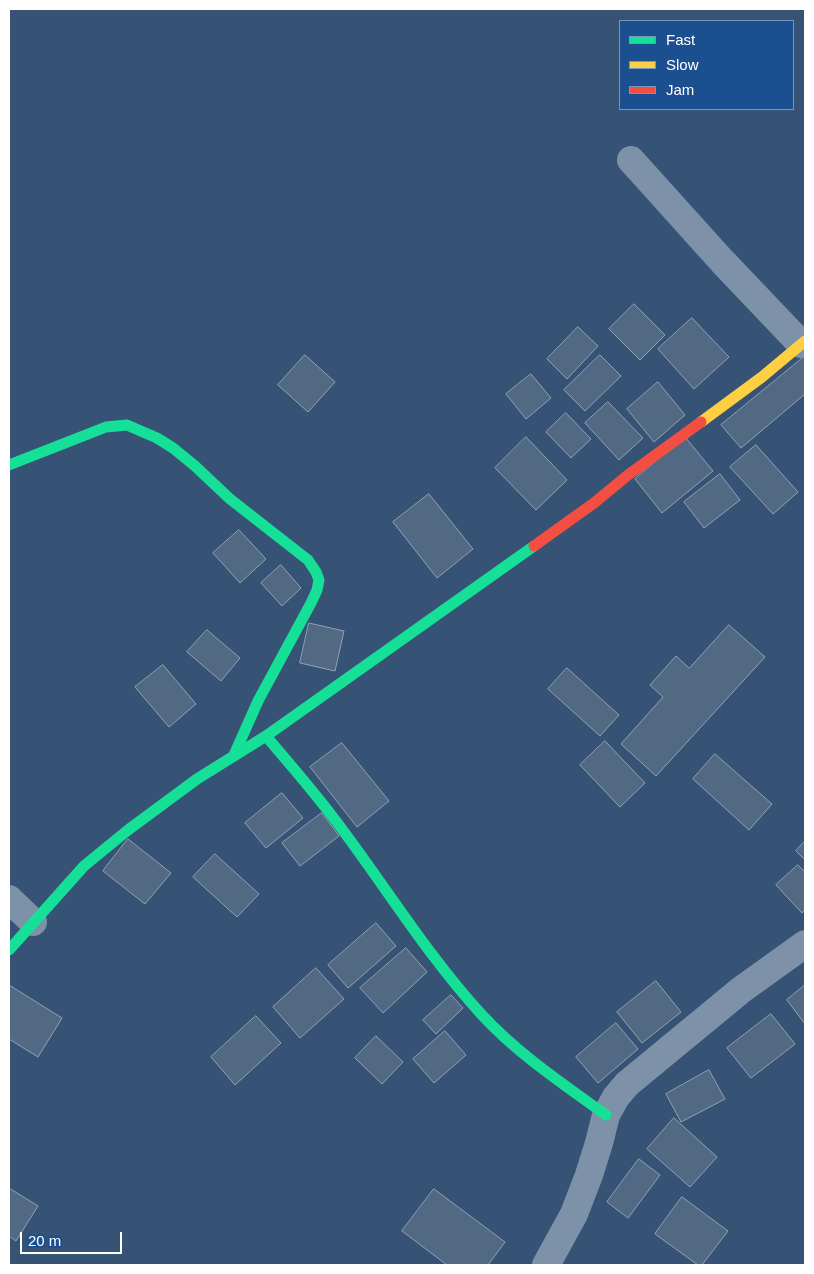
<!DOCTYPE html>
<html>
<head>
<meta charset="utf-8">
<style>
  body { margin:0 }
  #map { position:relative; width:814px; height:1274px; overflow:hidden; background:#365274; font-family:Arial,sans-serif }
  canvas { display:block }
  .frame { position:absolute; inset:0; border:10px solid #fff; pointer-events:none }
  .legend { position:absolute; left:619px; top:20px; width:175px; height:90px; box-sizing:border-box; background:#1b4f8f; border:1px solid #7695bc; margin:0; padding:6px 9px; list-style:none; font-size:15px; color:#fff }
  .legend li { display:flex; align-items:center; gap:10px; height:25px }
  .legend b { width:25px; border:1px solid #7695bc }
  .scale { position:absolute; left:20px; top:1232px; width:102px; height:22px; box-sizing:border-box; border:2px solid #fff; border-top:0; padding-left:6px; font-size:15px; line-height:18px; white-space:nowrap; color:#fff; -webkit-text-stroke:4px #1b4f8f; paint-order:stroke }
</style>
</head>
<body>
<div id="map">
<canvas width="814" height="1274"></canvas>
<div class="frame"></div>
<ul class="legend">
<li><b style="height:6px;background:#16e098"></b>Fast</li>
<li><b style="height:6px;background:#ffcf43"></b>Slow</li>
<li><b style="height:6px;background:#f24e42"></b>Jam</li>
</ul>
<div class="scale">20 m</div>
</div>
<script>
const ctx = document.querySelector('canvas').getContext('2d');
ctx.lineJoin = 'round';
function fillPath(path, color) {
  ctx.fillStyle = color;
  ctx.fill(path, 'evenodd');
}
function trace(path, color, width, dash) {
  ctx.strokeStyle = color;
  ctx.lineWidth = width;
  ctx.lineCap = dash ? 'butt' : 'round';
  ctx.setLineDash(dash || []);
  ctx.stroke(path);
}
const building = new Path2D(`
  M634 304 665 335 640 360 609 329Z
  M692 318 729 357 694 389 658 349Z
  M578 327 598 346 567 379 547 359Z
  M305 355 335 382 308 412 278 385Z
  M600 355 621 376 585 411 564 390Z
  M805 356V394L741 448 721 425Z
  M531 374 551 398 526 419 506 394Z
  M658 382 685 415 654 442 627 409Z
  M608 402 643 438 619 460 585 423Z
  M566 413 591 439 571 458 546 432Z
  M526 437 567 480 536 510 495 468Z
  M685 437 713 471 662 513 635 479Z
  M756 445 798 492 773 514 730 467Z
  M720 474 740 500 704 528 684 502Z
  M429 494 473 549 437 578 393 522Z
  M239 530 266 559 240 583 213 553Z
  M281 565 301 588 282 606 261 583Z
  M309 623 344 631 335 671 300 663Z
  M729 625 765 657 656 776 621 744 663 697 650 685 676 656 689 668Z
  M207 630 240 658 221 681 187 652Z
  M163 665 196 704 169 727 135 687Z
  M567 668 619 715 600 736 548 689Z
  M605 741 645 783 620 807 580 765Z
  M342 743 389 801 357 827 310 767Z
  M715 754 772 804 749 830 693 779Z
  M282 793 303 818 266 848 245 823Z
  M322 813 339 836 300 866 282 843Z
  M128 839 171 873 145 904 103 871Z
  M805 841V860L796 851Z
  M215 854 259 894 237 917 193 877Z
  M798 865 805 872V909L802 913 776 885Z
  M376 923 396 946 348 988 328 965Z
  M406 948 427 972 383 1013 360 988Z
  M316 968 344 999 300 1038 273 1007Z
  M656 981 681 1012 642 1043 617 1012Z
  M9 985 62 1018 38 1057 9 1039Z
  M805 985V1024L787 1000Z
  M451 995 463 1008 436 1034 423 1020Z
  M771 1014 795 1044 751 1078 727 1048Z
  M256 1016 281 1043 235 1085 211 1057Z
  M616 1023 638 1049 598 1083 576 1057Z
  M445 1031 466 1055 434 1083 413 1059Z
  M376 1036 403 1062 382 1084 355 1058Z
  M709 1070 725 1099 681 1122 666 1094Z
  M674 1118 717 1157 690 1187 647 1149Z
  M639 1159 660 1175 628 1218 607 1202Z
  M9 1188 38 1206 16 1241 9 1236Z
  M434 1189 505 1242 488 1265H447L402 1231Z
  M682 1197 728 1231 702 1265H698L655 1234Z`);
const street = new Path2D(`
  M631 160 722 261 801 344
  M9 899 33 922
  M546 1265 574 1214 589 1175 599 1143 606 1115 616 1097 627 1084 741 990 805 944`);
const fast = new Path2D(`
  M9 465 106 427 127 425 157 438 173 448 195 466 230 499 308 560 316 572 319 580 317 590 311 603 258 701 234 755
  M266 736C287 761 309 786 329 812 381 879 425 953 482 1015 518 1054 563 1084 606 1115
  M9 950 84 866 128 830 197 779 266 736 534 546`);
const slow = new Path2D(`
  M701 422 762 377 805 341`);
const jam = new Path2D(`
  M534 546 594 503 628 475 701 422`);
fillPath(building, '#526984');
trace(building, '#92a2b6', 1);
trace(street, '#7d92a8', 28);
trace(fast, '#16e098', 11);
trace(slow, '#ffcf43', 11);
trace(jam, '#f24e42', 11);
</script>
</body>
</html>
